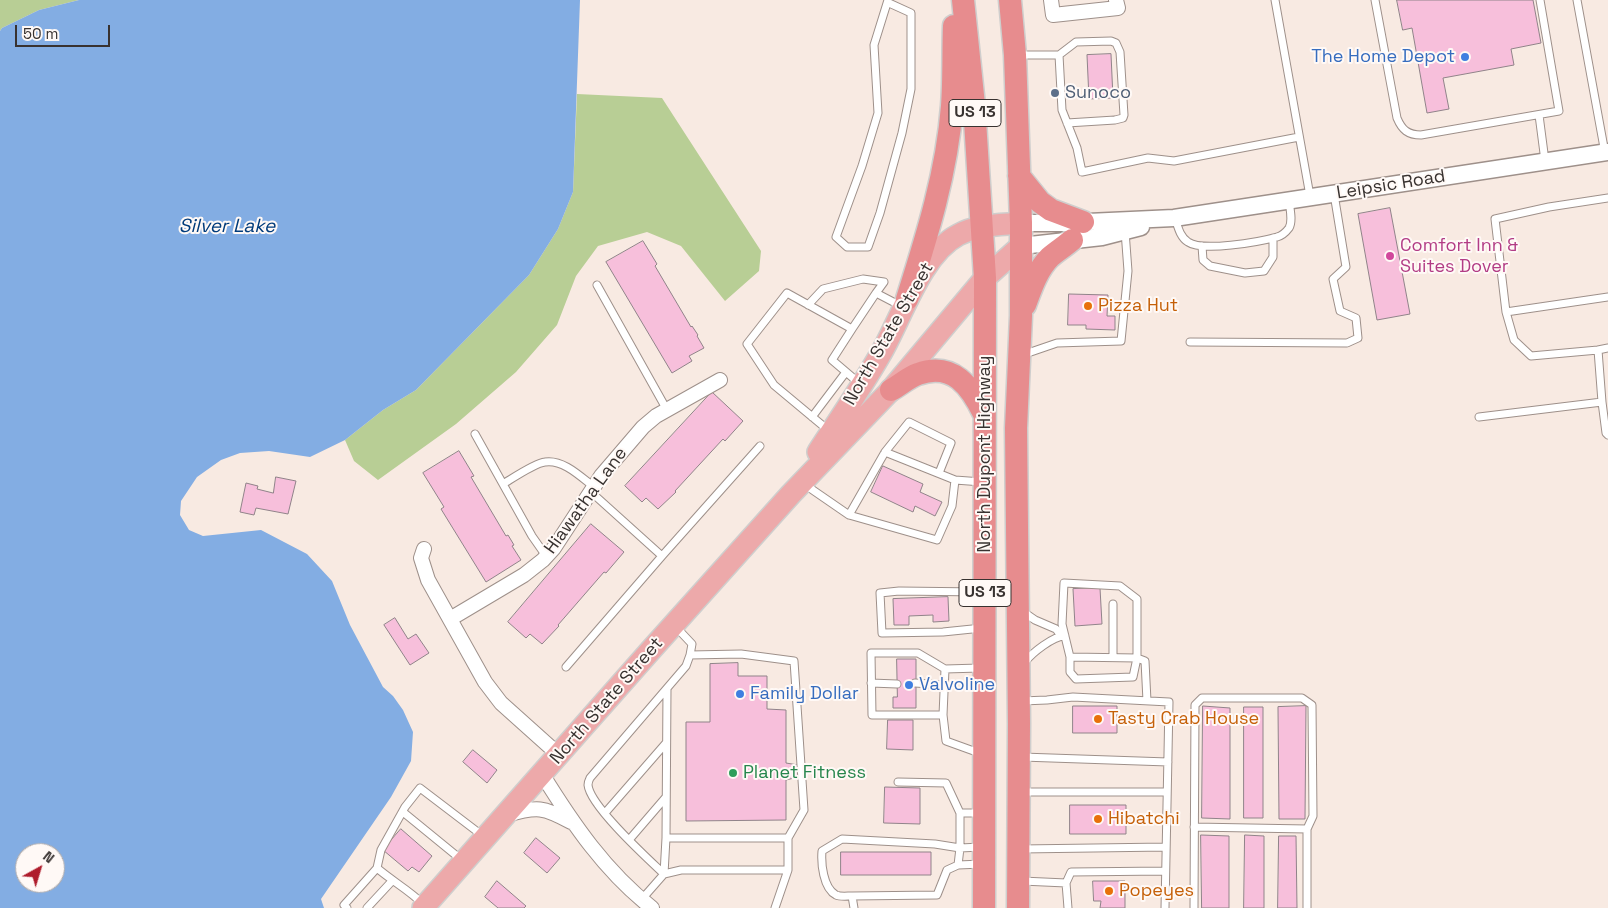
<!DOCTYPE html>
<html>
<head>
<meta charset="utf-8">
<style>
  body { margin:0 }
  #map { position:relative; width:1608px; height:908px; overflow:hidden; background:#f8eae2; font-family:"Space Grotesk",sans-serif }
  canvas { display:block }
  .north { position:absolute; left:15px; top:843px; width:50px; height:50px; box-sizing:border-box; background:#fff9f6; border:1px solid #afa9a7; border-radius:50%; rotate:39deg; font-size:14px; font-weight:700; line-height:20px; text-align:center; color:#383230 }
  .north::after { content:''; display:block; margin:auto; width:18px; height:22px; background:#af1c2c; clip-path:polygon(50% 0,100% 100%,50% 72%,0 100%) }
  .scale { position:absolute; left:15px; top:25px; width:95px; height:22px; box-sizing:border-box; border:2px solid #383230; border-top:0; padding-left:6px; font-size:15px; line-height:18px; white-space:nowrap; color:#383230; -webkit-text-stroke:4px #fff9f6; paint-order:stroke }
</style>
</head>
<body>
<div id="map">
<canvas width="1608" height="908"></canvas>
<div class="north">N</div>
<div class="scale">50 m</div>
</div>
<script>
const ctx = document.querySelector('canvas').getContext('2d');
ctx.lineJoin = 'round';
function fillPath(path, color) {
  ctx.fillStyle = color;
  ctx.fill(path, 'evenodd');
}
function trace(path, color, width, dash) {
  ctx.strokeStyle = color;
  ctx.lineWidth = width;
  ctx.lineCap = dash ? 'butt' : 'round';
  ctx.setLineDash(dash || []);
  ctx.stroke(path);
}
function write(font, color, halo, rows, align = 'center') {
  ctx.font = font + ' "Space Grotesk",sans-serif';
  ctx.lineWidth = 4;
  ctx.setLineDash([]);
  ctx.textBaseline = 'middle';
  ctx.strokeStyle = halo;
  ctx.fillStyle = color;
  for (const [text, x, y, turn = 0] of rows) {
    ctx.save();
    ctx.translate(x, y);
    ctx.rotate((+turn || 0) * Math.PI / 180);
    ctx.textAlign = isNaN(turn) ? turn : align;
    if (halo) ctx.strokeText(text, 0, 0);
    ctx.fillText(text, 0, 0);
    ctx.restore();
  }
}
const green = new Path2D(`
  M0 0H79L39 10 2 28 0 31Z
  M577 94 662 98 761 251 759 271 725 301 681 246 647 232 598 246 576 276 557 325 516 372 456 424 378 480 354 461 345 440 383 410 416 390 529 275 558 229 573 192Z`);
const water = new Path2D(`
  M79 0H580L573 192 558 229 529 275 416 390 383 410 345 440 310 457 269 451 240 453 221 460 197 477 181 501 180 515 189 530 203 536 261 530 307 554 332 581 350 625 383 687 393 696 403 710 413 732 411 761 391 797 321 899 324 908H0V31L2 28 39 10ZM25 853H55V883H25Z`);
const building = new Path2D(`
  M1397 0H1533L1541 43 1511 49 1514 65 1443 78 1449 109 1427 113 1412 28 1403 30Z
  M1111 54 1113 98 1089 99 1087 55Z
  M1390 208 1410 314 1377 320 1358 214Z
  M643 241 657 264 655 266 691 327 692 326 698 335 697 336 704 348 689 356 692 361 672 373 606 262Z
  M1069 294 1108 295 1107 316H1115V330L1086 329V325H1068Z
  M712 392 743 421 725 441 723 439 675 491 676 492 658 509 646 498 642 502 625 486Z
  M459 451 474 476 471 477 506 536 508 535 514 545 512 546 521 560 486 582 441 509 444 507 423 473Z
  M883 466 923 484 920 492 942 502 935 516 915 506 913 512 871 492Z
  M276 477 296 481 288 514 256 508 254 515 240 512 246 483 258 486 257 489 273 493Z
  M591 524 624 552 606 573 604 572 558 625 559 626 542 644 530 634 526 638 508 622Z
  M1100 588 1102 624 1075 626 1073 589Z
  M948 597 949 621 933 622V615L909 616V625H894L893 599Z
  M395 618 408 639 416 634 429 653 410 665 384 625Z
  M897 659H916V708H893V697H897Z
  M738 663V676H767V709L786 710V763L798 765V777L786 780V820L686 821V722H710V664Z
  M1073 706H1117V733H1073Z
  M1203 706 1230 708V819L1202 818Z
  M1306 706 1305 819H1279L1278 707Z
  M1244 707H1263V818H1244Z
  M888 720H913V750L887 749Z
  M473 750 497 770 487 783 463 762Z
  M885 787 920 788V824L884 823Z
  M1070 805H1126V834H1070Z
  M401 829 432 856 419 872 412 867 408 871 383 850Z
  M1201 835 1229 836V908H1202Z
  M1245 835 1264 836V908H1244Z
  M1279 836H1296L1297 908H1278Z
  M536 838 560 858 547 873 524 853Z
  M841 852H931V875H841Z
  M497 881 526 906 524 908H498L485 897Z
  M1093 881H1125V908H1100L1101 901H1094Z`);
const service = new Path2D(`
  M888 0 874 45 878 113 862 166 836 237 847 247H868L880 213 902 133 911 89V13L889 3
  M1275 0 1310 196
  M1375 0 1397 118C1402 130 1408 135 1421 135L1559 111 1540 0
  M1577 0 1605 153
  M1018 55H1059L1062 110 1077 148 1082 172 1148 158 1174 161 1299 137
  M1059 55 1076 42 1111 41 1116 43 1120 52 1124 115 1123 118 1115 120 1067 123
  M1539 115 1545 161
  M1608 198 1549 207 1495 219 1506 312 1514 340 1531 356 1598 350 1602 402 1606 433 1608 435
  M1175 218C1178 227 1180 237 1188 242 1202 252 1259 242 1277 237 1281 236 1286 232 1289 228 1293 221 1290 209 1289 201
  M1202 246 1203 260 1210 266 1245 273 1264 271 1273 257V238
  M597 285 667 410
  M808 305 823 289 863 279 884 282 876 293
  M1506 312 1608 297
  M852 329 876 293 901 306
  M1190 342 1347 343 1358 338 1356 318 1340 311 1333 279 1346 267 1334 194
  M1598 350 1608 348
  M1022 355 1057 343 1121 341 1128 271 1125 231
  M812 417 846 372
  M1479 417 1602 402
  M828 430 774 385 747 344 787 293 852 329 832 360 859 383
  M475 434 532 536 546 556
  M885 452 909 422 951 443 939 473
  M503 484C513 478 535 463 545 462 563 459 581 477 594 487
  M804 484 849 515 937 540 952 506 955 480
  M591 492 662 556 760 446
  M849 515 885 452 955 480 982 482
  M1064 583 1120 586 1137 599V658L1070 657 1062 624Z
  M981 592 899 591 880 593 882 633 943 632 982 628
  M1022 611 1035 620 1056 629 1061 636
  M690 655 741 654 794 661 804 810 788 838V870
  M1070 657V672L1076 679 1133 677 1137 658 1145 661 1147 701
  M1113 657V604
  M1025 662C1032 653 1053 636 1065 636
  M566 667 662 556
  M945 669 943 715 946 741 982 754
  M871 683 897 684
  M915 683 944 685
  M1022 701 1047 700 1073 697 1169 702 1165 908
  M943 715H872L871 653H918L945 669 980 668
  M1022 757 1168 762
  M898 782 946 783 960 813
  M1022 792H1167
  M403 812 463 861
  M605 813 666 743
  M1194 827 1307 829
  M666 838 667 689
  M629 840 666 797
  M1021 849 1166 847
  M958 865 982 864
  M377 868C392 881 409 890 423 904
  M664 874C647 858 590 806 588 785 588 783 589 780 590 778L686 666 690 655 692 644 676 627
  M664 874 681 870H788L775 908
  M1022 881 1066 883
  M852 896 937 895 947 870 958 865 960 848V813H980
  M642 899 664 874 666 838H788
  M347 908 344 905 377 868 381 850 405 807 420 788 483 836
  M367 908 392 881
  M854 908 852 896C847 896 840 897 836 895 823 888 821 863 822 851L842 839 935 844 960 848 981 847
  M1068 908 1066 883 1071 872 1165 871
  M1194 908 1195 705 1202 698H1302L1312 705 1313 816 1307 829V908`);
const minor = new Path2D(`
  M1051 0 1053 15 1118 8 1116 0
  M424 549 421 558 428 580 485 682 501 703 559 755
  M450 619 524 575 543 560 554 548 601 476 643 427 656 416 720 380
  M542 774C573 824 605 871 652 908
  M507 815C537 806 544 807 571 822`);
const tertiary = new Path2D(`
  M1021 223H1066L1174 218 1608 152
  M1021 246 1102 237 1141 227`);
const primary = new Path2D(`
  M818 452C839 420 861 388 880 355 901 320 920 255 958 235 978 224 999 225 1021 223
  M423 908 650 651 791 494 891 390 985 278 1021 246`);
const trunk = new Path2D(`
  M963 0 974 105 985 278 984 908
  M1010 0 1015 55 1021 223V316L1016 428 1019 724 1018 908
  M1019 176 1040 202 1051 210 1083 222
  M907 299C927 236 947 172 952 106 954 80 953 53 954 26
  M1025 305C1031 289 1037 270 1050 257 1057 251 1065 246 1072 240
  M891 390C900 385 909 377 918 374 953 361 971 387 984 414`);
const markers = [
  [1465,57,5,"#3f7fe0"],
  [1055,93,5,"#5c6f8a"],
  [1390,256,5,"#d1479c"],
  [1088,306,5,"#e8710a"],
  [909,685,5,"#3f7fe0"],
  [740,694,5,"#3f7fe0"],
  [1098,719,5,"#e8710a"],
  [733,773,5,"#2e9e5b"],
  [1098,819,5,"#e8710a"],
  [1109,891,5,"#e8710a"]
];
const shields = [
  [975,113,52],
  [985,593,52]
];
const shieldNames = [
  ["US 13",975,113],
  ["US 13",985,593]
];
const shopNames = [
  ["The Home Depot",1455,57,"right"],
  ["Valvoline",919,685],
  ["Family Dollar",750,694]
];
const serviceNames = [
  ["Sunoco",1065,93]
];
const streetNames = [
  ["Leipsic Road",1391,185,-9],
  ["North State Street",889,334,-60],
  ["North Dupont Highway",985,454,-90],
  ["Hiawatha Lane",586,501,-54],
  ["North State Street",607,701,-49]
];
const hotelNames = [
  ["Comfort Inn &",1400,246],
  ["Suites Dover",1400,267]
];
const foodNames = [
  ["Pizza Hut",1098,306],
  ["Tasty Crab House",1108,719],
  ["Hibatchi",1108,819],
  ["Popeyes",1119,891]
];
const leisureNames = [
  ["Planet Fitness",743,773]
];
const waterNames = [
  ["Silver Lake",227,227]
];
fillPath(green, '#b8ce95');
fillPath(water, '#83ade3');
fillPath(building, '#f7bfdb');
trace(building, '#908389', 1);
trace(service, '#9e908a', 9);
trace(minor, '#9e908a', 16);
trace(tertiary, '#9e908a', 19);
trace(primary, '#cfcecd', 24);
trace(trunk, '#cfcecd', 25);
trace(service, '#fff', 7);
trace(minor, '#fff', 14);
trace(tertiary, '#fff', 16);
trace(primary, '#eda9aa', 21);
trace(trunk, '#e78c8e', 22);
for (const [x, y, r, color] of markers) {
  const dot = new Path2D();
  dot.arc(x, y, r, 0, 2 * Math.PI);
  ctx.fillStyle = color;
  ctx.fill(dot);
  trace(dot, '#fff9f6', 2);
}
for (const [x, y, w] of shields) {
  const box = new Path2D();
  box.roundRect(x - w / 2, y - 13.5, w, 27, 4);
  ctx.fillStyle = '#fff9f6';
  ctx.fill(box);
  trace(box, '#383230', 1);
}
write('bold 16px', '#383230', null, shieldNames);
write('18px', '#366cbe', '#fff9f6', shopNames, 'left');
write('18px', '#4e5e75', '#fff9f6', serviceNames, 'left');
write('18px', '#383230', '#fff9f6', streetNames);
write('18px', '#b23c85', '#fff9f6', hotelNames, 'left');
write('18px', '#c56008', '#fff9f6', foodNames, 'left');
write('18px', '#27864d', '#fff9f6', leisureNames, 'left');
write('italic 19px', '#003b7b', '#fff9f6', waterNames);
</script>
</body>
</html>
